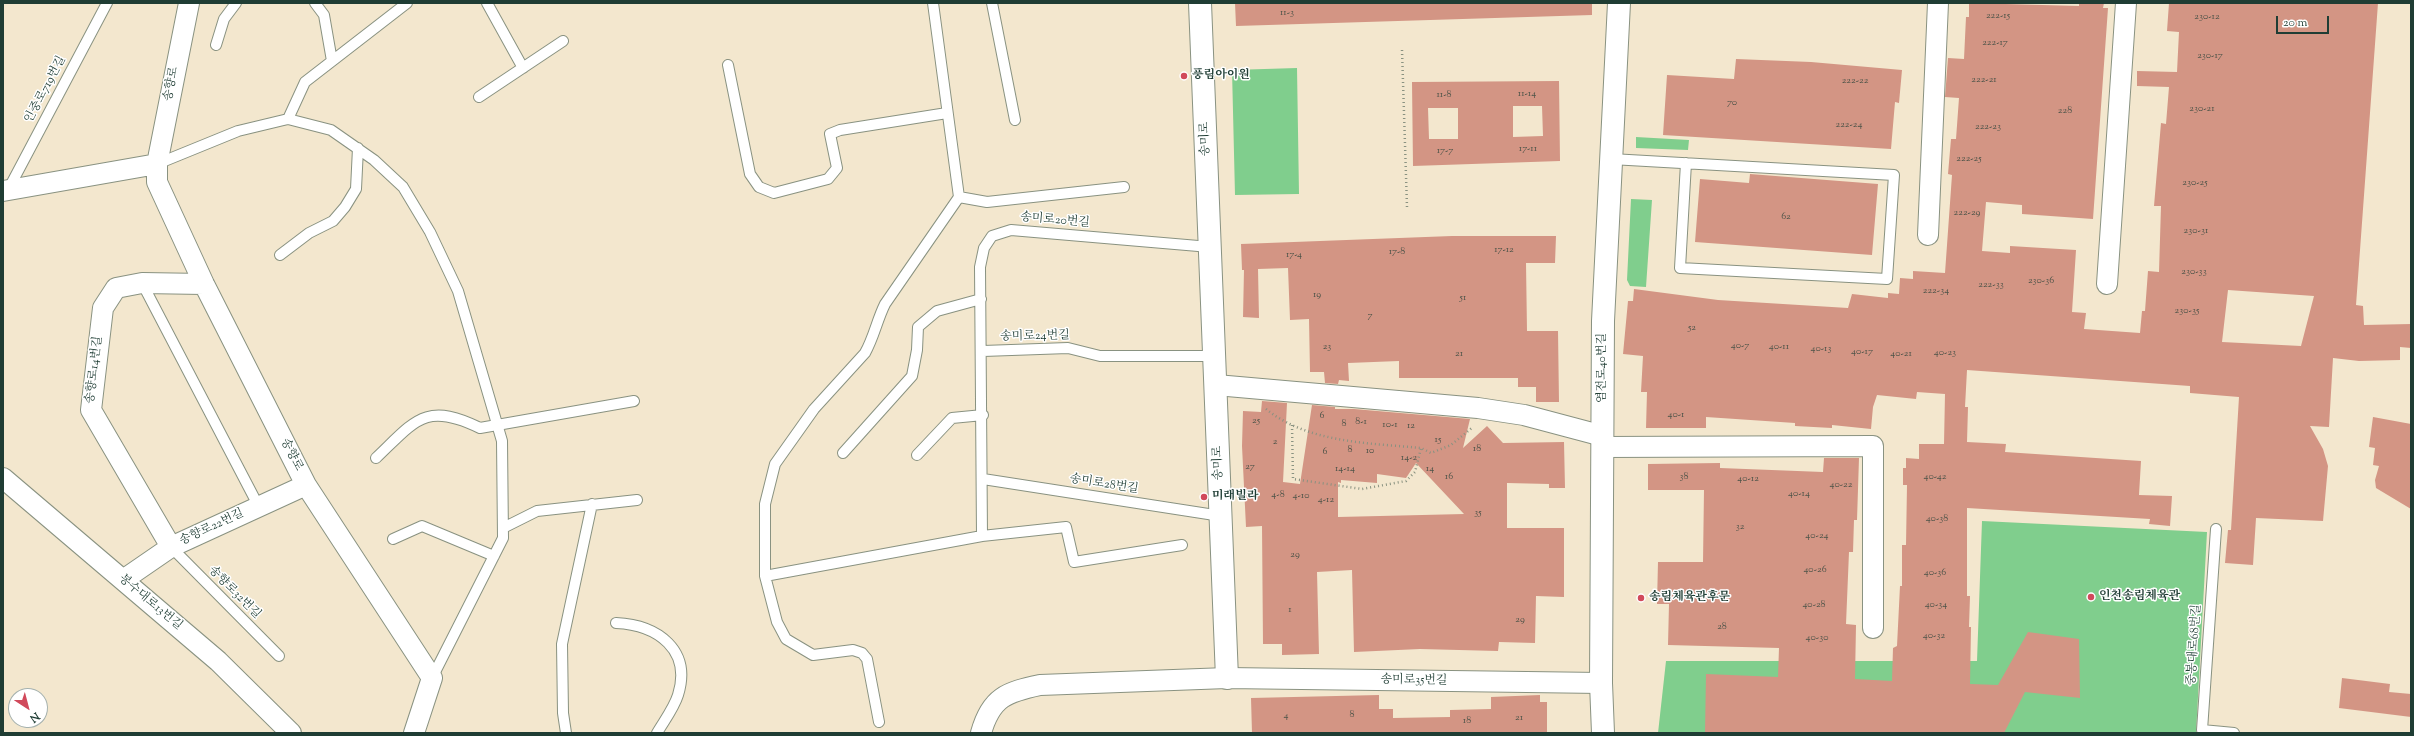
<!DOCTYPE html>
<html>
<head>
<meta charset="utf-8">
<style>
  body { margin:0 }
  #map { position:relative; width:2414px; height:736px; overflow:hidden; background:#f3e7ce; font-family:"Sorts Mill Goudy",serif }
  canvas { display:block }
  .frame { position:absolute; inset:0; border:4px solid #1f3d34; pointer-events:none }
  .north { position:absolute; left:8px; top:688px; width:40px; height:40px; box-sizing:border-box; background:#fff; border:1px solid #a5b1ae; border-radius:50%; rotate:144deg; font-size:11px; font-weight:700; line-height:16px; text-align:center; color:#1f3d34 }
  .north::after { content:''; display:block; margin:auto; width:14px; height:18px; background:#d1495b; clip-path:polygon(50% 0,100% 100%,50% 72%,0 100%) }
  .scale { position:absolute; left:2276px; top:16px; width:53px; height:18px; box-sizing:border-box; border:2px solid #1f3d34; border-top:0; padding-left:5px; font-size:12px; line-height:14px; white-space:nowrap; color:#1f3d34; -webkit-text-stroke:3px #fff; paint-order:stroke }
</style>
</head>
<body>
<div id="map">
<canvas width="2414" height="736"></canvas>
<div class="frame"></div>
<div class="north">N</div>
<div class="scale">20 m</div>
</div>
<script>
const ctx = document.querySelector('canvas').getContext('2d');
ctx.lineJoin = 'round';
function fillPath(path, color) {
  ctx.fillStyle = color;
  ctx.fill(path, 'evenodd');
}
function trace(path, color, width, dash) {
  ctx.strokeStyle = color;
  ctx.lineWidth = width;
  ctx.lineCap = dash ? 'butt' : 'round';
  ctx.setLineDash(dash || []);
  ctx.stroke(path);
}
function write(font, color, halo, rows, align = 'center') {
  ctx.font = font + ' "Sorts Mill Goudy","Noto Serif KR",serif';
  ctx.lineWidth = 3;
  ctx.setLineDash([]);
  ctx.textBaseline = 'middle';
  ctx.strokeStyle = halo;
  ctx.fillStyle = color;
  for (const [text, x, y, turn = 0] of rows) {
    ctx.save();
    ctx.translate(x, y);
    ctx.rotate((+turn || 0) * Math.PI / 180);
    ctx.textAlign = isNaN(turn) ? turn : align;
    if (halo) ctx.strokeText(text, 0, 0);
    ctx.fillText(text, 0, 0);
    ctx.restore();
  }
}
const green = new Path2D(`
  M1297 68 1299 194 1235 195 1232 70Z
  M1636 137 1689 140 1688 150 1636 148Z
  M1631 199 1652 200 1646 287 1630 286 1627 280Z
  M1982 521 2207 532 2196 733H1658L1666 661H1977Z`);
const building = new Path2D(`
  M1235 3H1592V15L1236 26Z
  M1969 3 2079 6V3H2104L2103 8H2108L2093 219 2022 214V205L1986 202 1982 251 2010 253V246L2076 250 2072 312 2086 313 2084 329 2140 333 2142 311H2145L2148 271 2159 272 2161 206H2154L2161 123 2166 124 2169 87 2137 86V71L2177 72 2179 32 2167 31 2169 3H2378L2356 305 2363 306 2364 325 2411 324V348L2400 347V360L2359 361 2333 358 2329 427 2310 426 2323 449 2328 466 2323 521 2256 518 2253 565 2225 563 2228 530H2231L2239 397 2190 393V386L1967 370 1965 407H1968L1967 442 2006 444 2005 452 2141 461 2139 495 2172 496 2170 526 2149 524 2150 519 1967 508V596H1970L1969 627H1971L1970 684 1998 685 2028 632 2079 639 2080 698 2025 692 2004 733H1705L1706 674 1778 677 1779 648 1668 645 1669 604H1657L1658 562H1703L1704 490H1648V464L1720 463V468L1823 472 1824 458H1859L1857 520H1854L1853 552H1849L1846 624 1856 625 1855 679 1892 681 1893 648 1897 646 1900 586H1902V545H1906L1907 485H1903V468H1906V458L1919 459V444H1944L1945 394 1917 392 1916 399 1877 395 1873 407 1871 429 1832 425V428L1795 426V423L1706 417V428H1646L1647 392H1641L1643 356 1623 354 1628 301H1633L1634 289 1718 300 1848 308 1852 294 1888 298V293L1899 294 1900 278 1913 279V271L1945 273 1952 175 1948 174 1951 139H1956L1959 98 1945 97 1948 58 1964 59 1966 17H1969ZM2228 290 2314 296 2301 346 2222 342Z
  M1736 59 1811 62 1902 70 1899 103 1895 102 1891 149 1663 135 1667 75 1734 79Z
  M1559 81 1560 161 1413 166 1412 82ZM1513 106H1542L1543 136 1513 137ZM1428 108H1458V139H1429Z
  M1750 174 1878 184 1872 255 1695 242 1700 179 1749 183Z
  M1452 236H1556L1555 263H1526L1527 331H1558L1559 402H1536V387H1518V378H1399V361L1348 363 1349 381 1339 380 1338 384 1325 383 1324 372H1310L1309 319 1290 320 1288 268 1258 269 1259 318 1243 317 1244 270H1242L1241 244Z
  M1262 401 1287 403 1283 482 1300 484 1312 405 1335 407V409H1354L1470 419 1463 448 1487 426 1503 443 1564 442 1565 488H1549V484L1507 483V528H1564V597L1536 596 1535 643 1499 642 1498 651 1420 649 1354 652 1352 570 1317 572 1319 654 1282 655V644H1263L1262 526 1246 527 1242 446 1243 411 1261 412ZM1416 463 1464 514 1338 517V482L1341 483V480L1377 483V474L1406 478Z
  M2373 417 2411 424V509L2376 488 2375 480 2379 466 2373 465 2375 448 2369 447Z
  M2342 678 2390 684 2389 692 2411 694V717L2339 708Z
  M1379 695V709H1393V718L1450 717V710L1491 709V697L1540 695V702H1547V733H1252L1251 698Z`);
const path = new Path2D(`
  M1402 50 1407 207
  M1266 409C1308 443 1369 443 1421 448L1431 453 1451 445 1473 427
  M1292 425 1293 479 1362 489 1406 481 1415 472 1421 448`);
const lane = new Path2D(`
  M315 3 324 15 332 61
  M487 3 523 68
  M992 3 1015 120
  M216 45 224 19 236 3
  M728 65 750 174 759 187 774 193 828 179 837 168 830 134 840 130 947 113
  M479 97 563 41
  M288 119 305 82 407 3
  M1611 159 1894 175 1887 279 1680 268 1686 163
  M157 164 238 131 288 119 331 130 374 160 403 187 430 232 458 291 502 441 503 538 432 678
  M8 190 107 3
  M959 197 987 202 1124 187
  M280 255 309 233 333 221 345 207 356 189 358 148
  M142 283 259 507
  M983 351 1068 348 1100 356H1215
  M843 453 912 376 917 350 918 327 937 311 981 299
  M917 455 952 418 983 415
  M376 458C415 421 425 401 480 428L634 401
  M983 479 1221 516
  M503 528 537 511 637 500
  M2216 529 2202 730 2234 733
  M982 536 980 267 984 248 992 236 1011 230 1210 247
  M393 539 422 526 494 556
  M171 547 279 656
  M765 576 982 536 1066 527 1074 562 1182 545
  M616 623C658 625 692 650 678 695 674 708 664 721 657 733
  M879 722 867 659 862 653 853 650 813 655 786 639 777 622 765 576V504L775 464 814 409 865 353C874 337 877 320 885 304L959 197 933 3
  M566 733 563 713 562 644 592 504`);
const street = new Path2D(`
  M189 3 157 164V182L204 284 306 485 432 678 414 733
  M3 191 157 164
  M1928 235 1938 3
  M2107 284 2126 3
  M1216 385 1478 408 1524 415 1603 436
  M1602 447 1873 446V628
  M3 478 218 661 291 733
  M171 547 91 410 103 308 116 288 142 283 204 284
  M123 580 171 547 306 485
  M981 733C991 697 1007 692 1040 685L1227 678 1601 683`);
const secondary = new Path2D(`
  M1200 3 1227 678
  M1603 733 1601 683 1603 321 1619 3`);
const markers = [
  [1184,76,4,"#d1495b"],
  [1204,497,4,"#d1495b"],
  [2091,597,4,"#d1495b"],
  [1641,598,4,"#d1495b"]
];
const numberNames = [
  ["11-3",1287,13],
  ["222-15",1998,16],
  ["230-12",2207,17],
  ["222-17",1995,43],
  ["230-17",2210,56],
  ["222-21",1984,80],
  ["222-22",1855,81],
  ["11-14",1527,94],
  ["11-8",1444,95],
  ["70",1732,103],
  ["230-21",2202,109],
  ["228",2065,111],
  ["222-24",1849,125],
  ["222-23",1988,127],
  ["17-11",1528,149],
  ["17-7",1445,151],
  ["222-25",1969,159],
  ["230-25",2195,183],
  ["222-29",1967,213],
  ["62",1786,217],
  ["230-31",2196,231],
  ["17-12",1504,250],
  ["17-8",1397,252],
  ["17-4",1294,255],
  ["230-33",2194,272],
  ["230-36",2041,281],
  ["222-33",1991,285],
  ["222-34",1936,291],
  ["19",1317,295],
  ["51",1463,298],
  ["230-35",2187,311],
  ["7",1370,316],
  ["52",1692,328],
  ["40-7",1740,346],
  ["23",1327,347],
  ["40-11",1779,347],
  ["40-13",1821,349],
  ["40-17",1862,352],
  ["40-23",1945,353],
  ["21",1459,354],
  ["40-21",1901,354],
  ["40-1",1676,415],
  ["6",1322,416],
  ["25",1256,421],
  ["8-1",1361,422],
  ["8",1344,424],
  ["10-1",1390,425],
  ["12",1411,426],
  ["15",1438,440],
  ["2",1275,442],
  ["18",1477,449],
  ["8",1350,450],
  ["10",1370,451],
  ["6",1325,452],
  ["14-2",1409,458],
  ["27",1250,467],
  ["14-14",1345,469],
  ["14",1430,469],
  ["16",1449,477],
  ["38",1684,477],
  ["40-42",1935,477],
  ["40-12",1748,479],
  ["40-22",1841,485],
  ["40-14",1799,494],
  ["4-8",1278,495],
  ["4-10",1301,496],
  ["4-12",1326,500],
  ["35",1478,513],
  ["40-38",1937,519],
  ["32",1740,527],
  ["40-24",1817,536],
  ["29",1295,555],
  ["40-26",1815,570],
  ["40-36",1935,573],
  ["40-28",1814,605],
  ["40-34",1936,605],
  ["1",1290,610],
  ["29",1520,620],
  ["28",1722,627],
  ["40-32",1934,636],
  ["40-30",1817,638],
  ["8",1352,715],
  ["4",1286,716],
  ["21",1519,718],
  ["18",1467,721]
];
const poiNames = [
  ["풍림아이원",1192,76],
  ["미래빌라",1212,497],
  ["인천송림체육관",2099,597],
  ["송림체육관후문",1649,598]
];
const streetNames = [
  ["송향로",172,84,-79],
  ["인중로719번길",46,90,-62],
  ["송미로",1206,139,-92],
  ["송미로20번길",1055,221,5],
  ["송미로24번길",1035,337,-1],
  ["염전로40번길",1603,368,-90],
  ["송향로14번길",95,370,-83],
  ["송향로",291,455,63],
  ["송미로",1219,463,-92],
  ["송미로28번길",1104,485,9],
  ["송향로22번길",212,528,-25],
  ["송향로32번길",234,593,45],
  ["봉수대로13번길",150,603,40],
  ["중봉대로68번길",2195,645,-86],
  ["송미로35번길",1414,681,1]
];
fillPath(green, '#80ce8d');
fillPath(building, '#d39584');
trace(lane, '#899281', 12);
trace(street, '#899281', 22);
trace(secondary, '#899281', 24);
trace(path, '#899281', 2.5, [1, 3]);
trace(lane, '#fff', 10);
trace(street, '#fff', 20);
trace(secondary, '#fff', 22);
for (const [x, y, r, color] of markers) {
  const dot = new Path2D();
  dot.arc(x, y, r, 0, 2 * Math.PI);
  ctx.fillStyle = color;
  ctx.fill(dot);
  trace(dot, '#fff', 1.5);
}
write('10px', '#4c5348', null, numberNames);
write('bold 12px', '#1f3d34', '#fff', poiNames, 'left');
write('12px', '#1f3d34', '#fff', streetNames);
</script>
</body>
</html>
